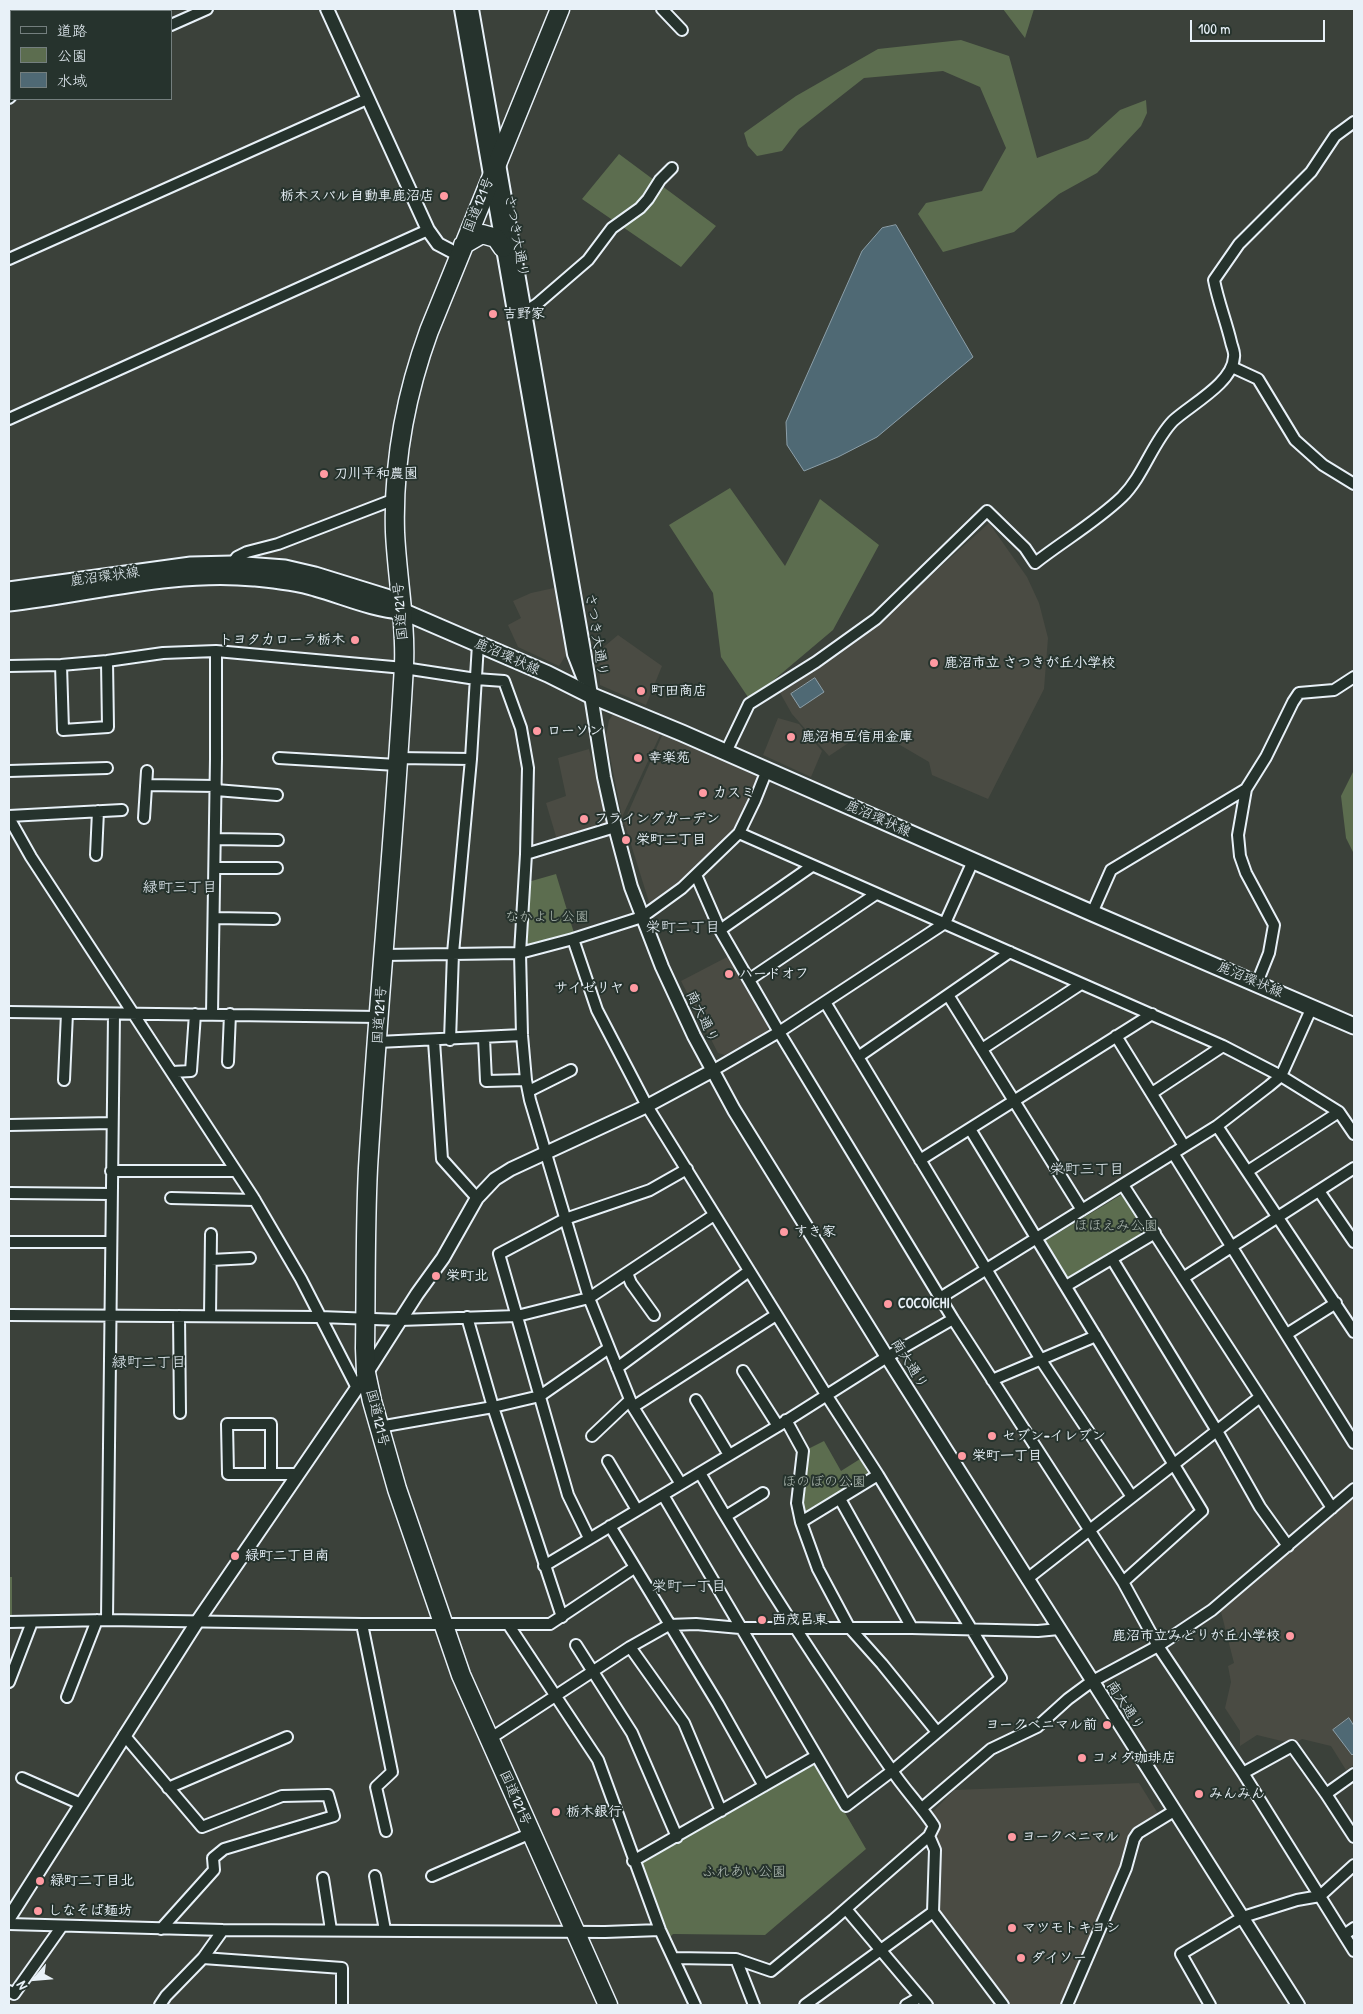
<!DOCTYPE html>
<html>
<head>
<meta charset="utf-8">
<style>
  body { margin:0 }
  #map { position:relative; width:1363px; height:2014px; overflow:hidden; background:#3b413a; font-family:"Patrick Hand","Klee One",sans-serif }
  canvas { display:block }
  .frame { position:absolute; inset:0; border:10px solid #e8f1f8; pointer-events:none }
  .legend { position:absolute; left:10px; top:10px; width:162px; height:90px; box-sizing:border-box; background:#26332d; border:1px solid #747f7e; margin:0; padding:6px 9px; list-style:none; font-size:15px; color:#e8f1f8 }
  .legend li { display:flex; align-items:center; gap:10px; height:25px }
  .legend b { width:25px; border:1px solid #747f7e }
  .north { position:absolute; left:10px; top:1954px; width:50px; height:50px; -webkit-text-stroke:4px #26332d; paint-order:stroke; rotate:243deg; font-size:14px; font-weight:700; line-height:20px; text-align:center; color:#e8f1f8 }
  .north::after { content:''; display:block; margin:auto; width:18px; height:22px; background:#e8f1f8; clip-path:polygon(50% 0,100% 100%,50% 72%,0 100%) }
  .scale { position:absolute; left:1190px; top:20px; width:135px; height:22px; box-sizing:border-box; border:2px solid #e8f1f8; border-top:0; padding-left:6px; font-size:15px; line-height:18px; white-space:nowrap; color:#e8f1f8; -webkit-text-stroke:4px #26332d; paint-order:stroke }
</style>
</head>
<body>
<div id="map">
<canvas width="1363" height="2014"></canvas>
<div class="frame"></div>
<ul class="legend">
<li><b style="height:6px;background:#26332d"></b>道路</li>
<li><b style="height:14px;background:#5c6d4f"></b>公園</li>
<li><b style="height:14px;background:#4f6974"></b>水域</li>
</ul>
<div class="north">N</div>
<div class="scale">100 m</div>
</div>
<script>
const ctx = document.querySelector('canvas').getContext('2d');
ctx.lineJoin = 'round';
function fillPath(path, color) {
  ctx.fillStyle = color;
  ctx.fill(path, 'evenodd');
}
function trace(path, color, width, dash) {
  ctx.strokeStyle = color;
  ctx.lineWidth = width;
  ctx.lineCap = dash ? 'butt' : 'round';
  ctx.setLineDash(dash || []);
  ctx.stroke(path);
}
function write(font, color, halo, rows, align = 'center') {
  ctx.font = font + ' "Patrick Hand","Klee One",sans-serif';
  ctx.lineWidth = 4;
  ctx.setLineDash([]);
  ctx.textBaseline = 'middle';
  ctx.strokeStyle = halo;
  ctx.fillStyle = color;
  for (const [text, x, y, turn = 0] of rows) {
    ctx.save();
    ctx.translate(x, y);
    ctx.rotate((+turn || 0) * Math.PI / 180);
    ctx.textAlign = isNaN(turn) ? turn : align;
    if (halo) ctx.strokeText(text, 0, 0);
    ctx.fillText(text, 0, 0);
    ctx.restore();
  }
}
const built = new Path2D(`
  M989 523 1027 577 1039 603 1048 638 1044 689 988 799 932 775 929 762 871 728 829 756 792 714 779 691 863 637Z
  M554 588 566 655 559 666 518 647 508 625 521 618 513 601 531 593Z
  M618 635 662 666 646 705 600 685 599 651Z
  M615 712 662 731 622 817 606 736 609 720Z
  M778 718 799 724 822 751 811 777 763 755Z
  M664 731 762 774 735 832 686 879 654 902H649L624 822Z
  M589 749 608 827 558 843 546 803 566 796 558 758Z
  M729 956 768 1025 767 1032 725 1055 718 1053 681 981Z
  M1354 1495V1765L1346 1770 1331 1746 1302 1739 1294 1744 1257 1735 1240 1746V1731L1225 1708 1231 1682 1228 1666 1234 1663 1220 1608Z
  M1139 1783 1157 1812 1156 1818 1134 1832 1062 2005H1008L937 1910 935 1850 923 1822 954 1790Z`);
const green = new Path2D(`
  M1003 9H1034L1025 38Z
  M961 40 1009 56 1037 158 1088 139 1120 110 1146 100 1147 113 1141 126 1097 173 1059 194 1014 232 943 252 918 214 926 203 982 191 1006 148 980 87 943 71 864 78 799 129 782 151 757 156 748 146 744 133 796 96 878 49Z
  M619 154 716 226 681 267 582 199Z
  M730 488 785 566 820 499 879 545 833 630 750 700 721 657 713 593 669 525Z
  M1354 770V854L1346 838 1341 796Z
  M556 874 574 933 531 947 524 941 528 882Z
  M1121 1195 1126 1196 1147 1228 1145 1236 1069 1281C1058 1277 1044 1252 1045 1241Z
  M824 1441 841 1471 860 1459 868 1473 867 1478 805 1515 800 1511 808 1449Z
  M9 1577H12V1618H9Z
  M811 1763 817 1765 866 1849 765 1935 673 1934 669 1938 641 1867 644 1859Z`);
const water = new Path2D(`
  M896 225 973 357 877 437 838 457 804 471 787 445 786 422 862 251 882 228Z
  M815 678 824 692 800 708 791 694Z
  M1349 1718 1354 1726V1753L1352 1755 1333 1730Z`);
const minor = new Path2D(`
  M662 9 682 30
  M171 25 207 9
  M9 98 11 96
  M9 259 367 99
  M525 312 537 304 588 260 612 228 640 208 648 199 660 180 672 168
  M1232 367 1258 379 1295 440 1323 465 1354 484
  M9 419 428 230
  M232 564 237 557 247 552 278 544 395 499
  M61 665 63 730 108 727 107 661
  M9 666 61 665 107 661 163 653 216 651 404 668 476 679 504 681 521 728 528 768 526 854 520 953 522 1035 526 1080 530 1100 589 1298 633 1407 681 1484
  M726 752 749 704 816 662 876 619 987 511 1025 548 1035 563C1063 541 1096 522 1122 497 1144 475 1152 443 1173 421 1190 405 1233 383 1234 357 1235 352 1232 347 1231 342 1226 321 1218 301 1214 280L1239 244 1311 172 1335 136 1354 122
  M279 758 397 765
  M397 758 471 759
  M9 771 107 768
  M146 785 216 786
  M216 790 277 795
  M9 816 122 810
  M9 818 31 857 253 1197 301 1279 357 1388
  M144 818 147 771
  M739 833 1223 1046 1281 1076 1339 1112 1354 1134
  M215 839 278 840
  M526 854 615 827
  M96 855 98 811
  M215 868H277
  M696 875 720 930 779 1032 953 1319 1123 1582 1158 1646 1243 1773 1354 1951
  M1092 913 1111 870 1246 789
  M214 918 274 919
  M720 930 812 866
  M573 939 597 1010 647 1106 827 1396 878 1475 1001 1678 892 1771 846 1806 663 1495
  M384 955 520 953 573 939 642 917 682 888 739 833 755 800 767 770
  M750 979 876 894
  M1257 983 1269 953 1274 925 1246 873 1240 856 1238 835 1246 789 1266 757 1293 702 1299 693 1334 690 1354 677
  M948 995 1082 1210
  M825 1002 1041 1360 1132 1497
  M9 1012 379 1017
  M212 1014 216 758V651
  M1116 1036 1184 1146
  M484 1038 486 1081 526 1080
  M450 1040 453 953 471 759 478 644
  M434 1041 442 1159 477 1198
  M378 1042 522 1035
  M982 1049 1081 984
  M858 1057 1010 952
  M228 1062 230 1014
  M712 1071 779 1032 945 923 973 861
  M172 1072 191 1071 195 1014
  M64 1080 67 1013
  M529 1091 571 1070
  M1152 1093 1223 1046
  M9 1125 112 1123
  M1217 1126 1354 1332
  M970 1129 1202 1511 1123 1582
  M1173 1153 1354 1443
  M920 1160 1152 1014
  M111 1171H236
  M1248 1171 1339 1112
  M1123 1185 1332 1508
  M1319 1191 1354 1242
  M9 1193 111 1194
  M171 1198 255 1200
  M9 1242H110
  M1112 1259 1217 1431 1260 1507 1288 1546
  M211 1260 250 1258
  M627 1273 631 1283 654 1315
  M1183 1278 1354 1168
  M1066 1286 1155 1233
  M940 1298 1217 1126 1269 1086 1281 1076 1312 1007
  M9 1315 320 1317 400 1320 517 1316 589 1298 714 1215
  M179 1316 180 1413
  M210 1316 211 1234
  M467 1317 493 1407 562 1617
  M1287 1334 1336 1303
  M617 1368 749 1271
  M743 1371 778 1426
  M992 1380 1096 1336
  M696 1400 729 1455
  M633 1407 776 1315
  M786 1420 803 1451 797 1503 801 1522 818 1569 849 1627 882 1664 937 1732
  M379 1427 493 1407 540 1396 609 1348
  M592 1436 630 1400
  M608 1461 637 1510
  M271 1473V1424H227L228 1474H297
  M840 1499 912 1628
  M726 1516 763 1493
  M801 1522 878 1475
  M610 1526 718 1704 764 1786
  M589 1538 568 1495 499 1254 565 1219 650 1190 687 1169
  M544 1566 778 1426 887 1357 953 1319
  M1027 1579 1260 1397
  M107 1620 114 1014
  M9 1622 107 1620 362 1624H550L634 1568
  M362 1624 392 1772 376 1787 386 1831
  M508 1624 598 1760 660 1930 695 2005
  M576 1645 632 1733 677 1837
  M630 1647 684 1723 721 1811
  M9 1682 32 1622
  M67 1697 97 1620
  M124 1735 202 1827 282 1796 328 1795 334 1816 224 1849 213 1858 214 1870 161 1929
  M488 1740 630 1647 669 1625 696 1624 740 1628H912L1038 1631 1059 1629
  M1243 1773 1292 1746 1326 1794 1354 1837
  M22 1778 81 1804
  M168 1788 287 1737
  M1326 1794 1354 1774
  M922 1808 991 1749 1037 1727 1068 1699 1091 1682 1158 1646 1212 1610 1354 1489
  M929 1836 935 1850 933 1912 1003 2005
  M633 1861 816 1756
  M375 1876 385 1930
  M432 1876 531 1833
  M323 1878 331 1930
  M846 1909 927 2005
  M9 1924 223 1930 605 1932 660 1930
  M1344 1935 1354 1928
  M203 1958 342 1968V2005
  M674 1958 736 1959 771 1971 833 1920 929 1836 934 1826C921 1806 904 1789 891 1769 823 1673 759 1574 700 1473
  M736 1959 754 2005
  M9 1991 14 1994 62 1926
  M160 2005 166 1996 203 1958 223 1930
  M805 2005 933 1912
  M906 2005 920 1997
  M1067 2005 1126 1868 1134 1839 1138 1833 1174 1811
  M1210 2005 1181 1954 1243 1917 1297 1900 1320 1896 1354 1865`);
const tertiary = new Path2D(`
  M327 9 428 230 438 244 459 255
  M461 9 574 654 583 677
  M472 9 584 651 604 777 615 827 631 887 662 967 694 1036 734 1110 887 1357 1298 2005
  M9 1918 197 1622 357 1388 417 1294 443 1258 477 1198 495 1179 511 1169 647 1106 712 1071`);
const secondary = new Path2D(`
  M9 590 191 565 232 564 285 568 315 575 386 597 402 611
  M9 603C89 594 174 570 254 578 274 580 295 582 315 588 344 596 372 609 402 611L548 674 590 695 682 733 1092 913 1354 1026`);
const trunk = new Path2D(`
  M560 9 429 331C406 394 393 464 395 532 397 577 406 621 404 665 395 833 378 1001 368 1168 365 1228 366 1288 365 1348L366 1373 372 1401 397 1489 461 1675 608 2005
  M463 245 482 234 496 238 503 248`);
const markers = [
  [444,196,5,"#ff9aa2"],
  [493,314,5,"#ff9aa2"],
  [324,474,5,"#ff9aa2"],
  [355,640,5,"#ff9aa2"],
  [934,663,5,"#ff9aa2"],
  [641,691,5,"#ff9aa2"],
  [537,731,5,"#ff9aa2"],
  [791,737,5,"#ff9aa2"],
  [638,758,5,"#ff9aa2"],
  [703,793,5,"#ff9aa2"],
  [584,819,5,"#ff9aa2"],
  [626,840,5,"#ff9aa2"],
  [729,974,5,"#ff9aa2"],
  [634,988,5,"#ff9aa2"],
  [784,1232,5,"#ff9aa2"],
  [436,1276,5,"#ff9aa2"],
  [888,1304,5,"#ff9aa2"],
  [992,1436,5,"#ff9aa2"],
  [962,1456,5,"#ff9aa2"],
  [235,1556,5,"#ff9aa2"],
  [762,1620,5,"#ff9aa2"],
  [1290,1636,5,"#ff9aa2"],
  [1107,1725,5,"#ff9aa2"],
  [1082,1758,5,"#ff9aa2"],
  [1199,1794,5,"#ff9aa2"],
  [556,1812,5,"#ff9aa2"],
  [1012,1837,5,"#ff9aa2"],
  [40,1881,5,"#ff9aa2"],
  [38,1911,5,"#ff9aa2"],
  [1012,1928,5,"#ff9aa2"],
  [1021,1958,5,"#ff9aa2"]
];
const poiNames = [
  ["栃木スバル自動車鹿沼店",434,196,"right"],
  ["吉野家",503,314],
  ["刀川平和農園",334,474],
  ["トヨタカローラ栃木",345,640,"right"],
  ["鹿沼市立 さつきが丘小学校",944,663],
  ["町田商店",651,691],
  ["ローソン",547,731],
  ["鹿沼相互信用金庫",801,737],
  ["幸楽苑",648,758],
  ["カスミ",713,793],
  ["フライングガーデン",594,819],
  ["栄町二丁目",636,840],
  ["ハードオフ",739,974],
  ["サイゼリヤ",624,988,"right"],
  ["すき家",794,1232],
  ["栄町北",446,1276],
  ["COCOICHI",898,1304],
  ["セブン-イレブン",1002,1436],
  ["栄町一丁目",972,1456],
  ["緑町二丁目南",245,1556],
  ["西茂呂東",772,1620],
  ["鹿沼市立みどりが丘小学校",1280,1636,"right"],
  ["ヨークベニマル前",1097,1725,"right"],
  ["コメダ珈琲店",1092,1758],
  ["みんみん",1209,1794],
  ["栃木銀行",566,1812],
  ["ヨークベニマル",1022,1837],
  ["緑町二丁目北",50,1881],
  ["しなそば麺坊",48,1911],
  ["マツモトキヨシ",1022,1928],
  ["ダイソー",1031,1958]
];
const streetNames = [
  ["国道121号",479,205,-68],
  ["さつき大通り",516,236,80],
  ["鹿沼環状線",105,577,-8],
  ["国道121号",401,611,-95],
  ["さつき大通り",596,635,81],
  ["鹿沼環状線",507,657,24],
  ["鹿沼環状線",878,819,24],
  ["鹿沼環状線",1250,980,23],
  ["国道121号",380,1015,-86],
  ["南大通り",702,1017,64],
  ["南大通り",909,1364,58],
  ["国道121号",377,1418,76],
  ["南大通り",1125,1706,57],
  ["国道121号",515,1798,66]
];
const parkNames = [
  ["なかよし公園",547,917],
  ["ほほえみ公園",1116,1226],
  ["ほのぼの公園",824,1482],
  ["ふれあい公園",744,1872]
];
const neighbourhoodNames = [
  ["緑町三丁目",180,888],
  ["栄町二丁目",683,928],
  ["栄町三丁目",1087,1170],
  ["緑町二丁目",149,1363],
  ["栄町一丁目",689,1587]
];
fillPath(built, '#4a4b43');
fillPath(green, '#5c6d4f');
fillPath(water, '#4f6974');
trace(water, '#8c9fa9', 1);
trace(minor, '#e8f1f8', 14);
trace(tertiary, '#e8f1f8', 16);
trace(secondary, '#e8f1f8', 19);
trace(trunk, '#e8f1f8', 21);
trace(minor, '#26332d', 10);
trace(tertiary, '#26332d', 12);
trace(secondary, '#26332d', 15);
trace(trunk, '#26332d', 18);
for (const [x, y, r, color] of markers) {
  const dot = new Path2D();
  dot.arc(x, y, r, 0, 2 * Math.PI);
  ctx.fillStyle = color;
  ctx.fill(dot);
  trace(dot, '#26332d', 2);
}
write('bold 14px', '#e8f1f8', '#26332d', poiNames, 'left');
write('14px', '#e8f1f8', '#26332d', streetNames);
write('14px', '#b0bcb4', '#26332d', parkNames);
write('15px', '#e8f1f8', '#26332d', neighbourhoodNames);
</script>
</body>
</html>
